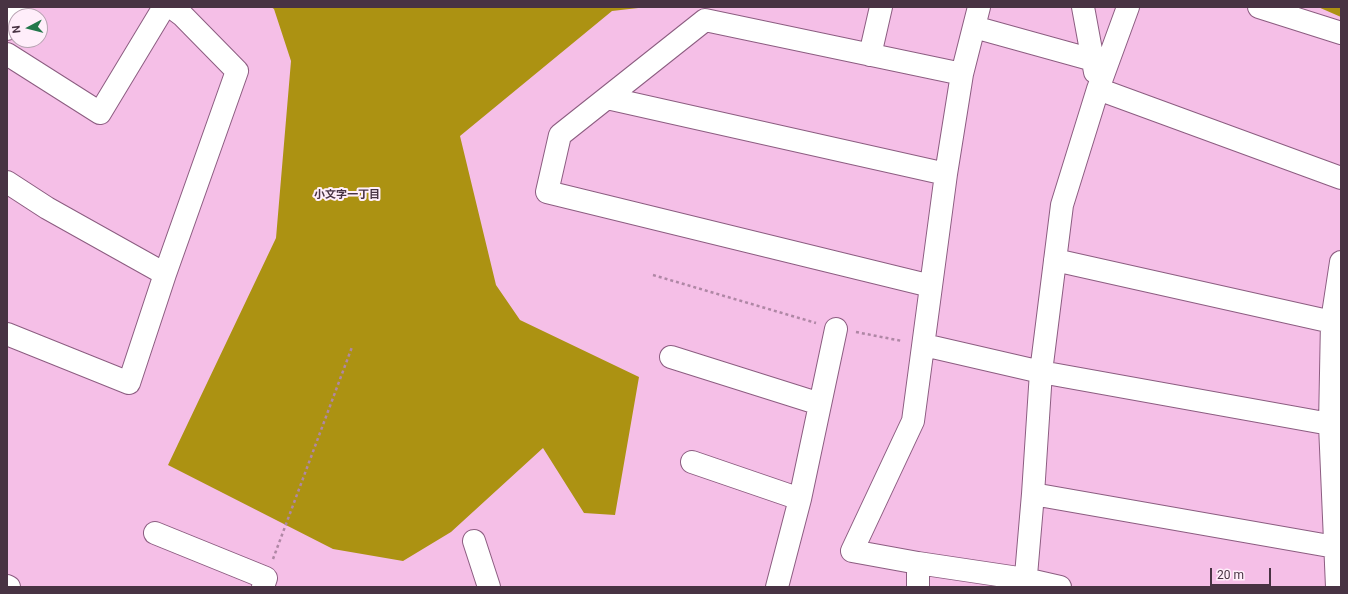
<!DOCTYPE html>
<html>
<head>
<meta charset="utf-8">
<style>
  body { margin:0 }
  #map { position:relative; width:1348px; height:594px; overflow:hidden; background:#f5bfe7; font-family:Roboto,sans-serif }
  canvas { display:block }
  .frame { position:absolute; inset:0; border:8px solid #483343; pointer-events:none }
  .north { position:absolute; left:8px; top:8px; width:40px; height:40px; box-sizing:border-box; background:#ffeefa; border:1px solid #b6a3b1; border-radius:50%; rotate:263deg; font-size:11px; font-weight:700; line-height:16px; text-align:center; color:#483343 }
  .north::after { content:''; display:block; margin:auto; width:14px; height:18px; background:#23784b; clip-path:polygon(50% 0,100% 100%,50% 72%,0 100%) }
  .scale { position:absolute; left:1210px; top:568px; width:61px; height:18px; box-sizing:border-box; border:2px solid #483343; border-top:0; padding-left:5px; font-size:12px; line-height:14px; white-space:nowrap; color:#483343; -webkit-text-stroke:3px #ffeefa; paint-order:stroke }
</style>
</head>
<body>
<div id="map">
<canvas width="1348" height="594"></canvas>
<div class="frame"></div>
<div class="north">N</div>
<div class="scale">20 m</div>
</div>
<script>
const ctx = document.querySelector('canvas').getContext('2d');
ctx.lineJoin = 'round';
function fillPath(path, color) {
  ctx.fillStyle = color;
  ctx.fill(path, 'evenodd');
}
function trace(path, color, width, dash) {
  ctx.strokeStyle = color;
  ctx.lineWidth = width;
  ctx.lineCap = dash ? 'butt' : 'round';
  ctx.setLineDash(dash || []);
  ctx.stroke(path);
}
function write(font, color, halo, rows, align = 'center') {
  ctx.font = font + ' Roboto,"Noto Sans JP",sans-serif';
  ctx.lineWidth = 4;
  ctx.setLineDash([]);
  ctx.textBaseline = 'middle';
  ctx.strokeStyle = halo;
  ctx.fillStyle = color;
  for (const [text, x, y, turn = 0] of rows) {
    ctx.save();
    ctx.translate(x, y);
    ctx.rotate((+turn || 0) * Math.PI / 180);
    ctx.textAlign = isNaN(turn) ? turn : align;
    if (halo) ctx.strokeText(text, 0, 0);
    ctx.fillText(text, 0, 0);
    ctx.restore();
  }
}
const forest = new Path2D(`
  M271 7H647L612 11 460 136 496 285 520 320 639 377 615 515 584 513 543 448 451 532 403 561 333 549 168 465 276 238 291 61 274 9Z
  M1318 7H1341V17Z`);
const path = new Path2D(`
  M653 275 816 323
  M856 332 902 341
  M273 559 352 347`);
const minor = new Path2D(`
  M979 7 962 74 946 174 913 421 852 551 918 563 1025 579 1060 587
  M1083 7 1095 72
  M1259 7 1341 33
  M974 27 1093 60
  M7 29 17 7
  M7 54 100 113 164 7
  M870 55 881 7
  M1098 89 1341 178
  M607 98 946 174
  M7 182 47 208 165 274
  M1055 260 1341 324
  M931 286 547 192 560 135 705 20 962 74
  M7 334 129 383 165 274 237 71 183 16 171 7
  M924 345 1041 372 1341 426
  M671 357 820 404
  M692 462 800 499
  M1033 494 1335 547
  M155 533 266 578 263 587
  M474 541 489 587
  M7 586 9 587
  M777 587 800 499 836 329
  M918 587V563
  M1025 587 1033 494 1041 372 1062 205 1098 89 1128 7
  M1337 587 1330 425 1332 321 1341 262`);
const neighbourhoodNames = [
  ["小文字一丁目",347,195]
];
fillPath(forest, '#ac9212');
trace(minor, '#8c5d81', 24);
trace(path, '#af87a5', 2.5, [3, 3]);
trace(minor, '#fff', 22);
write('bold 11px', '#483343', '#ffeefa', neighbourhoodNames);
</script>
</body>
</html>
